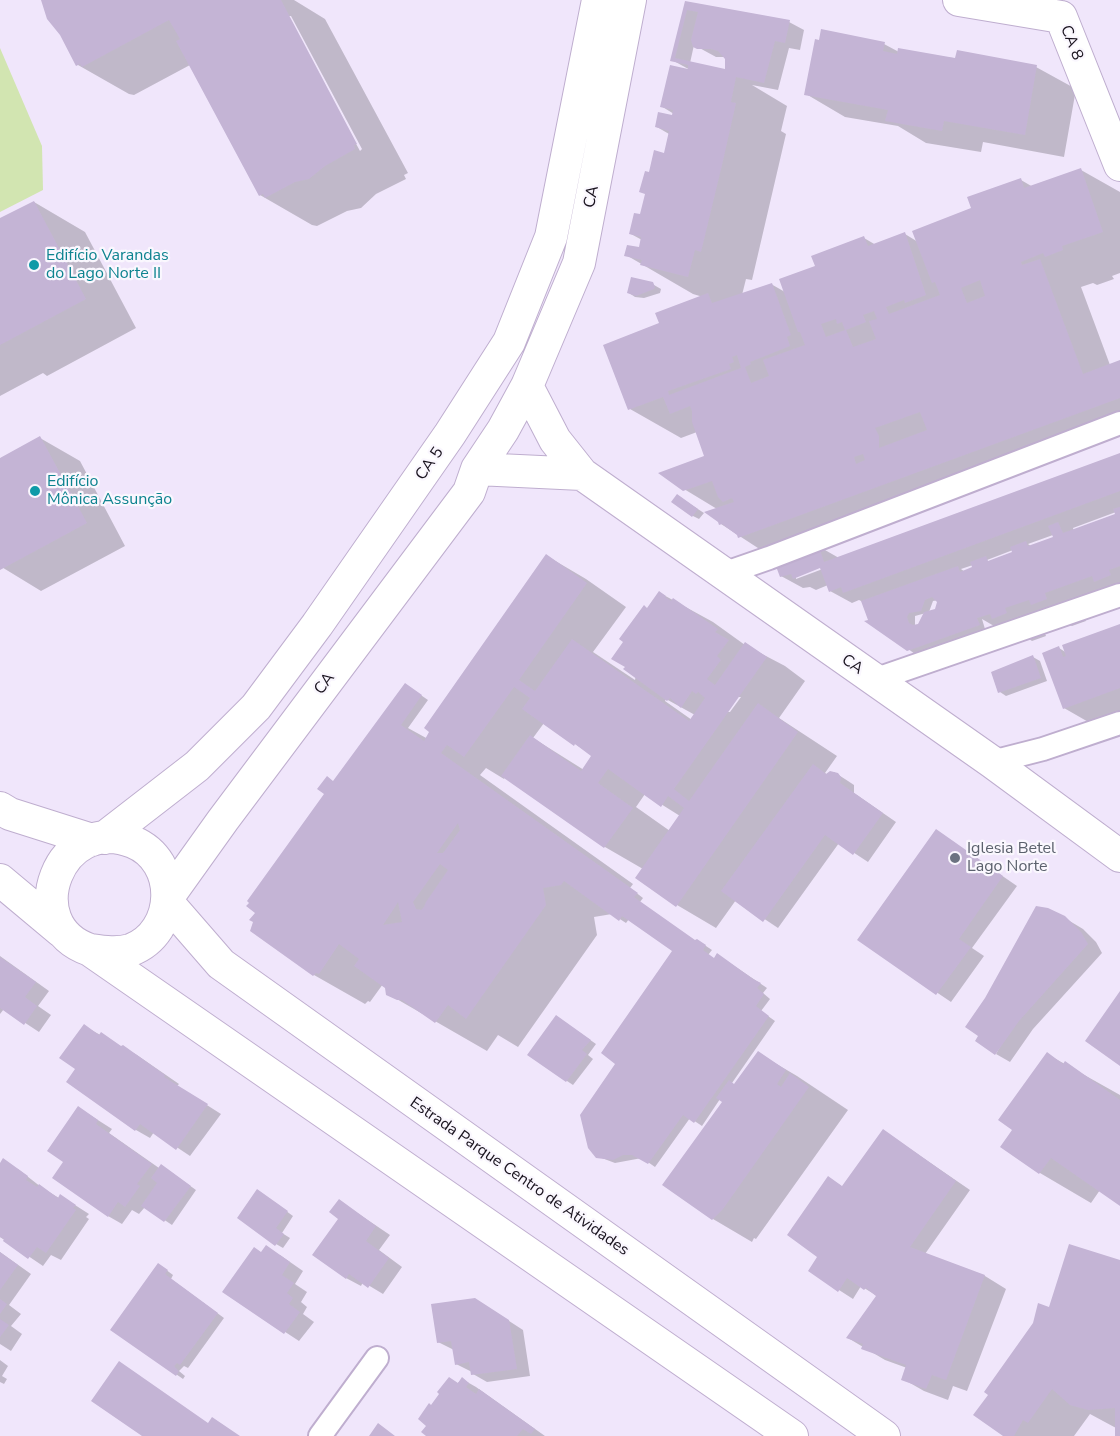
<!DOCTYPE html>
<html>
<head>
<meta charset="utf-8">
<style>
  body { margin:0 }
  canvas { display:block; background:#f0e6fb }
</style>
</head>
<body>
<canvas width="1120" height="1436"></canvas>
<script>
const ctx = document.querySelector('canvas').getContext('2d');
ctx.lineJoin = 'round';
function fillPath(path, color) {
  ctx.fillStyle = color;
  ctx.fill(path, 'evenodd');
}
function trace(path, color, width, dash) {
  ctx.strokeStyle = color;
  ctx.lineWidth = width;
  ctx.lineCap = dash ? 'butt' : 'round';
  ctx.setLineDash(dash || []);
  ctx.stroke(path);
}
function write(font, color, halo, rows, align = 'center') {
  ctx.font = font + ' "Nunito Sans",sans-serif';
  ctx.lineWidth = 4.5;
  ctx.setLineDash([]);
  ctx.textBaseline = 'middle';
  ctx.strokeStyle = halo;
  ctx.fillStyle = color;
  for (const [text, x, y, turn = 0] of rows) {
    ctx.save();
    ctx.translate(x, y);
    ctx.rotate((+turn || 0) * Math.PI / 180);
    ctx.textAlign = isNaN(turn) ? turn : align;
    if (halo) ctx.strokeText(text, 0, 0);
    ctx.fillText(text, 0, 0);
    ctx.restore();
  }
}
const green = new Path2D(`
  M0 48 42 146 43 190 0 212Z`);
const shadow = new Path2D(`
  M43 0H294L325 19 408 173 404 175 406 179 376 194 361 208 347 211 317 226 312 225 260 195 190 65 134 95 129 94 78 65ZM287 16H291L362 149 360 151Z
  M686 3 789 22 804 30 800 50 789 48 778 90 752 85 787 106 781 131 786 134 752 280 746 279 742 295 771 284 785 292 817 267 864 238 876 245 905 234 918 242 1021 180 1033 187 1081 170 1120 192V273L1112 276 1114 279 1097 285 1093 283 1081 287 1110 365 1120 361V418L761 550 721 524 717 509 684 489 706 457 697 432 681 438 630 409 661 324 703 297 693 294 626 255 640 249 642 240 631 234 641 216 650 174 665 155 669 134 657 127 673 117 674 114 661 106 692 71 672 60ZM694 45 716 57H726V74L690 63Z
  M884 44 899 52 1036 67 1076 89 1064 157 983 142 981 152 926 143 898 126 845 117 806 94Z
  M34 202 85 232 136 328 47 376 43 373 0 396V220Z
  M632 278 654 285 661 289 660 293 644 298 635 297 629 293Z
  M40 438 80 461 125 546 41 591 0 566V460Z
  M1120 455V603L1084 616 1086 621 1072 626 1066 623 1044 631 1046 636 1032 641 1026 637 1018 640 982 619 985 629 915 654 870 621 863 602 859 600 852 603 830 591 828 585 816 590 810 587 803 588 781 576 818 546 839 558ZM1116 512 1117 515 1074 531 1073 528ZM1053 535 1054 538 1032 547 1028 544ZM1013 550 1014 553 988 562 987 560ZM827 564 828 567 796 579V576ZM973 565 974 568 965 572 961 569ZM939 600 936 610 929 612 933 601ZM926 613 921 625 915 626V616Z
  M684 500 704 513 699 519 693 516Z
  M547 556 586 579 626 607 593 652 635 680 648 609 660 593 713 622 745 645 785 666 805 681 779 718 837 756 825 773 828 775 834 772 848 781 854 785V793L896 822 868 862 839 843 778 928 736 900 716 928 677 905 643 869 605 847 505 777 504 779 486 768 480 775 633 884 630 888 643 898 640 902 696 942 697 940 712 950 708 955 715 959H724L767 988 763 993 770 999 761 1011 775 1021 732 1083 735 1085 758 1053 797 1076 848 1110 756 1239 754 1238 752 1242 713 1219 724 1102 720 1099 702 1126 690 1118 655 1167 642 1158 615 1163 599 1157 617 1064 674 951 629 919 626 923 612 914 594 917 597 935 518 1047 498 1035 487 1051 388 994 387 987 383 984 370 1002 368 1001 365 1004 314 975 251 930 334 782 412 689 428 700 408 728 428 739ZM737 697H741L730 712H727ZM666 699 695 715 692 720 665 701ZM544 723 593 756 584 770 533 738ZM645 794 680 816 670 831 636 807Z
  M1120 625V725L1104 731 1064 708 1059 648 1067 653Z
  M1033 657 1040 661 1047 681 1006 696 1000 692Z
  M937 831 1017 886 972 948 984 956 951 1002 859 940Z
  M1068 920 1083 929 1096 942 1102 953 1033 1029 1010 1062 996 1054Z
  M0 956 49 991 38 1006 51 1015 39 1032 4 1009 0 1014Z
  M563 1021 596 1044 588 1055 593 1059 573 1085 567 1081Z
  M84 1026 137 1055 179 1084 177 1086 221 1114 190 1156 154 1132 150 1138 136 1130 68 1082 77 1069Z
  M1047 1054 1120 1095V1204L1100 1190 1091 1203 1040 1173 1002 1146 1014 1129Z
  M79 1108 112 1129 109 1133 159 1168 168 1170 196 1190 172 1225 145 1207 139 1214 132 1210 122 1224 108 1216 65 1162Z
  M884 1131 970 1190 925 1254 985 1276 1006 1289 967 1391 953 1386 948 1400 924 1391 903 1379 907 1368 885 1360 848 1338 877 1296 861 1286 853 1299 839 1290 819 1257 828 1178 843 1187Z
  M0 1165 18 1169 41 1187 59 1198 61 1196 89 1214 86 1217 89 1219 61 1260 51 1255 43 1266 0 1237Z
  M264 1195 293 1216 282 1233 290 1238 283 1248 276 1244Z
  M353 1210 390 1235 379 1250 402 1267 383 1294 363 1282 361 1286 346 1278Z
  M0 1252 31 1274 9 1305 21 1314 11 1326 22 1334 11 1351 0 1344Z
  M262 1253 280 1255 303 1271 295 1284 307 1292 301 1302 307 1307 303 1314 314 1322 299 1341 224 1292Z
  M1120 1262V1436H1117L1116 1428 1090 1414 1074 1436H1006L1050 1309Z
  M165 1269 173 1275 171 1279 224 1318 188 1368 184 1366 179 1371 185 1376 183 1379 112 1329Z
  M489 1308 523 1330 530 1376 487 1382 473 1374 472 1372 456 1364 454 1350 438 1342Z
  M0 1360 8 1366 2 1376 7 1379 4 1384 0 1382Z
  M462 1379 476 1387 545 1436H429L428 1426 432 1407Z`);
const building = new Path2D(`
  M41 0H281L357 144 354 145 355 149 325 166 309 179 295 182 265 198 263 194 259 196 176 41 180 39 169 20 82 67 80 64 76 66 60 35 47 19Z
  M685 1 790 20 785 43 775 41 764 83 736 77 731 102 736 103 722 165 701 252 695 250 688 277 640 265 642 260 624 256 627 245 639 247 641 237 629 234 634 213 640 214 645 194 639 192 645 171 649 172 654 150 664 153 669 131 655 127 658 112 672 115 673 110 660 107 670 65 688 69V65L670 61ZM687 10 698 12 691 40 693 47 697 49H711L718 51 725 59V69L675 58Z
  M821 29 885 42 883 51 897 54 898 48 955 58 957 50 1037 65 1025 135 944 121 942 131 885 121 888 110 804 95 815 39 819 40Z
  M1081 168 1103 232 1062 246 1063 250 1045 257 1043 253 1021 262 1022 265 1040 259 1083 374 1120 360V398L738 538 737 535 722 524 719 525 718 522 704 512 734 502 732 498 723 502 718 497 712 481 683 491 658 473 704 456 692 422V411L690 406 670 414 663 397 628 410 603 345 659 323 655 313 708 293 712 303 772 283 791 335 787 337 790 346 750 362 751 364 745 367 751 383 769 376 763 360 805 345 800 332H798L779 279 815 266 811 256 864 236 868 246 905 232 926 295 905 303 904 300 886 307 889 314 940 295 935 282 932 283 912 231 971 208 967 197 1021 178 1024 188ZM980 280 985 296 967 303 961 288ZM874 311 877 319 869 321 876 339 853 347 846 330 866 322 863 315ZM836 319 837 324 842 322 845 330 826 337 821 324ZM737 355 741 368 669 395 668 391 731 369 729 364 734 362 732 357ZM920 412 927 430 879 448V436L875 428ZM863 454 865 460 856 464 854 457Z
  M34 201 86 299 0 345V218Z
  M631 277 653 282 655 287 654 289 636 296 627 293Z
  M40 436 87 523 0 570V458Z
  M1120 453V491L843 593 841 587 829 592 820 568 793 579 791 574 780 577 774 561 818 544 824 562Z
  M677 494 698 509 692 517 671 502Z
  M1120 507V566L1109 570 1111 575 1094 582 1092 576 1045 593 1047 599 1031 605 1029 600 1005 608 1007 613 992 619 990 614 977 618 980 625 907 651 864 621 868 620 861 601 958 566 960 572 972 567 970 562 986 556 988 561 1012 552 1010 547 1026 541 1028 546 1053 537 1048 526 1058 522 1063 533 1115 514 1113 509ZM932 597 937 602 935 609 924 612 918 624 913 625 909 623 907 617 909 613 921 611 925 600Z
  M546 554 587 583 519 680 535 691 572 639 689 721 705 698 698 692 696 694 692 691 681 708 670 698 667 701 623 669 625 667 611 659 623 642 619 639 644 605 647 608 659 591 666 596 665 597 671 601 673 598 718 629 715 632 729 640 717 656 721 660 707 679 715 685 745 642 767 657 674 789 689 801 758 703 798 732 676 907 635 878 684 808 668 796 661 807 608 769 598 783 633 808 604 848 501 776 530 735 581 771 591 756 575 744 574 746 522 709 530 698 514 687 464 757 447 745 441 753 638 893 634 897 695 940 697 939 706 945 703 950 714 958 717 953 753 979 761 983 757 988 764 994 756 1006 769 1016 694 1123 683 1115 648 1164 632 1155H623L613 1160 596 1158 588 1148 580 1115 615 1064 601 1053 672 951 622 916 619 921 564 881 561 885 543 888 546 905 466 1019 448 1005 435 1023 402 1000H397L386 995 385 988 354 966 359 959 339 944 319 974 316 973 313 976 250 931 253 922 249 920 255 913 246 906 249 903 247 901 324 794 317 789 327 776 333 781 405 683 422 695 401 725 424 741 429 732 424 728ZM458 823 460 830 443 853H437ZM440 864 448 870 426 902 424 907 421 910 416 909 413 902ZM398 902 402 922 383 925 393 910Z
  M1120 624V688L1063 709 1042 653 1059 646 1063 657 1066 656 1062 645Z
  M1033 655 1041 678 998 693 991 672Z
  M813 764 826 774 830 771 838 773 841 777 840 783 883 813 853 855 825 835 763 922 721 891Z
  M936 829 1003 876 959 939 971 947 936 995 857 940Z
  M1036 906 1048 908 1065 916 1081 932 1088 944 1019 1021 995 1055 975 1041 978 1036 965 1027 985 998Z
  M0 957 36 982 25 997 37 1006 24 1025 0 1008Z
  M1120 991V1066L1085 1041Z
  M556 1015 591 1040 582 1050 587 1054 566 1082 527 1055Z
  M84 1024 99 1035 101 1032 121 1046 123 1045 165 1075 164 1077 208 1104 176 1150 140 1124 135 1131 66 1082 75 1069 59 1058Z
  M758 1051 786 1070 777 1084 781 1087 790 1073 809 1087 723 1209 712 1220 662 1185 722 1102 716 1098 729 1080 734 1084Z
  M1047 1052 1063 1064 1065 1061 1120 1100V1206L1051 1158 1039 1174 1000 1147 1012 1130 998 1120Z
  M78 1106 98 1120 96 1124 152 1164 137 1184 140 1186 125 1207 118 1202 108 1217 52 1178 63 1162 47 1151Z
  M883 1129 956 1181 910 1247 985 1275 946 1380 932 1375 926 1389 901 1380 906 1365 861 1349 863 1344 846 1338 876 1296 866 1288 864 1290 847 1278 838 1292 831 1287 808 1271 817 1257 787 1235 828 1176 842 1186Z
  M3 1158 28 1176 26 1180 37 1187 39 1184 58 1198 60 1194 76 1205 73 1208 76 1210 46 1253 37 1247 28 1259 3 1241 4 1239 0 1237V1163Z
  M161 1164 191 1186 164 1222 141 1206 157 1183 151 1178Z
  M257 1189 288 1211 276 1228 284 1234 275 1246 237 1218Z
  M339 1199 376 1226 366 1241 389 1258 368 1288 349 1274 346 1279 312 1255 338 1219 329 1212Z
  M1069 1244 1120 1260V1436H1115V1408L1088 1410 1070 1405 1052 1389 1028 1423 1023 1420 1014 1436H1003L973 1415 988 1395 984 1392 1033 1323 1038 1303 1049 1307Z
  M266 1245 290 1262 282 1275 294 1283 287 1293 293 1298 289 1304 300 1312 284 1334 222 1292 254 1247 261 1252Z
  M0 1252 18 1265 0 1290Z
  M158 1263 168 1270 165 1274 218 1313 180 1365 177 1363 174 1366 179 1371 176 1376 110 1330Z
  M475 1298 509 1320 517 1369 471 1375 469 1362 455 1365 451 1341 437 1343 431 1304Z
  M0 1299 7 1304 0 1314Z
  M0 1319 9 1325 0 1337Z
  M119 1361 208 1423 212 1417 240 1436H142L91 1401Z
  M449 1377 458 1383 462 1377 469 1383 466 1387 476 1394 479 1389 535 1429 531 1434 523 1429 517 1436H426L421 1432 426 1426 418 1419 429 1403 431 1405 439 1394 437 1392Z
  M378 1423 395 1436H369Z`);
const street = new Path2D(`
  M723 574 769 558 1120 423
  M874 680 1120 595
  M992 762 1043 749 1120 723
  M320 1436 377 1358`);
const secondary = new Path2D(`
  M959 0 1061 17
  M1061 17 1120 165
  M527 386 555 440 582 474 992 762 1120 856
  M477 469 582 474
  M0 808 10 814 92 840
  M104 838 197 766 256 707 317 625 450 434 509 342 551 237 598 0
  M0 880 61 931
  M168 897 223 820 469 492 477 469 503 430 527 386 579 263 630 0
  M168 903 221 964 884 1436
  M90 950C104 952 117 954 131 950 178 932 180 861 133 842 60 812 16 925 90 950L792 1436`);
const markers = [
  [34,265,6,"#0f9aa8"],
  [35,491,6,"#0f9aa8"],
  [955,858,6,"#6b7280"]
];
const streetNames = [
  ["CA 8",1071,43,68],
  ["CA",592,197,-79],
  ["CA 5",430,464,-55],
  ["CA",852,665,35],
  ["CA",325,684,-53],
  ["Estrada Parque Centro de Atividades",519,1177,35]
];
const cultureNames = [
  ["Edifício Varandas",46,256],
  ["do Lago Norte II",46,274],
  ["Edifício",47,482],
  ["Mônica Assunção",47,500]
];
const worshipNames = [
  ["Iglesia Betel",967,849],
  ["Lago Norte",967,867]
];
fillPath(green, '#d2e5b1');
fillPath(shadow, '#0003');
fillPath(building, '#c4b4d5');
trace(street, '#bfaecf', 26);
trace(secondary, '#bfaecf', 34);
trace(street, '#fff', 22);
trace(secondary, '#fff', 32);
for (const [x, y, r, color] of markers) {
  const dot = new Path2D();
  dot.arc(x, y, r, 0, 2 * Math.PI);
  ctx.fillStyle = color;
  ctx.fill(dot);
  trace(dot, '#faf7fe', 2);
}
write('16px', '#19131e', '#faf7fe', streetNames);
write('16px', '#0d838f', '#faf7fe', cultureNames, 'left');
write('16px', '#5b616d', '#faf7fe', worshipNames, 'left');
</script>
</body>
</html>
